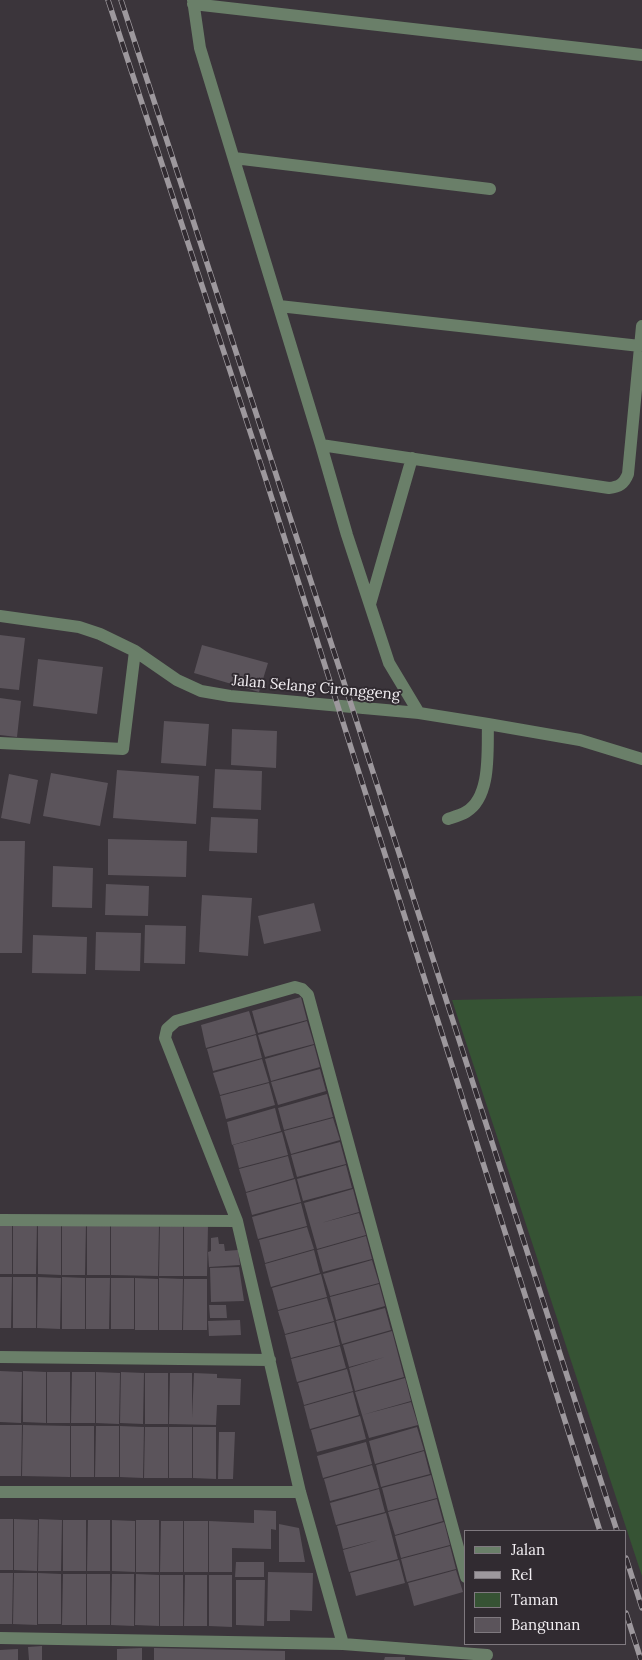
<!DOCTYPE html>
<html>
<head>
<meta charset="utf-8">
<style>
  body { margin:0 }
  #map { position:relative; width:642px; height:1660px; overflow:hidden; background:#3b353b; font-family:Lora,serif }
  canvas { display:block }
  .legend { position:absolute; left:464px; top:1530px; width:162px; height:115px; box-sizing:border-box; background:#312b31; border:1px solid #7f797f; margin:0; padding:6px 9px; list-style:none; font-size:15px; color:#f3eff3 }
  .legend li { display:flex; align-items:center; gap:10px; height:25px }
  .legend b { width:25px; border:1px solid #7f797f }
</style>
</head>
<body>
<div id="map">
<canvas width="642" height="1660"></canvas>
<ul class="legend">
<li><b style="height:6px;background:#6a7f69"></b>Jalan</li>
<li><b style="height:6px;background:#9d989d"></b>Rel</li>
<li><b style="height:14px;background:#365334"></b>Taman</li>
<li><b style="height:14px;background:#5b545b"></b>Bangunan</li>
</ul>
</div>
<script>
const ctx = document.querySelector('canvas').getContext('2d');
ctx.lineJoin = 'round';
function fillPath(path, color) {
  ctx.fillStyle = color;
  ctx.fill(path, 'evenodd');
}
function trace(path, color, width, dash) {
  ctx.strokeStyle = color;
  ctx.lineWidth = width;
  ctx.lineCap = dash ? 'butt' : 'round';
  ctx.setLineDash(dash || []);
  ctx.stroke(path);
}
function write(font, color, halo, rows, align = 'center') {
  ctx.font = font + ' Lora,serif';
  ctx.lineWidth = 4;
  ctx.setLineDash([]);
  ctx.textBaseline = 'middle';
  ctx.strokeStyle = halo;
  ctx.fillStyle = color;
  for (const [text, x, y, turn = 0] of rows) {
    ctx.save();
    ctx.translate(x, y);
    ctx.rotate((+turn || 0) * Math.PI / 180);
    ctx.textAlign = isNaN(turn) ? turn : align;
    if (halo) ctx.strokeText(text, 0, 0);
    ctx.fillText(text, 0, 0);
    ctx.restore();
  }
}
const green = new Path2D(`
  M642 996V1576L452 1000Z`);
const building = new Path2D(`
  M0 635 25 638 19 690 0 688Z
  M202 645 268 663 259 692 194 673Z
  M38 659 103 667 97 714 33 706Z
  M0 698 21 701 17 737 0 735Z
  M164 721 209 724 206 766 161 763Z
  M232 729 277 731 276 768 231 765Z
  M215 769 262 771 261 810 213 808Z
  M117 770 199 776 196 824 113 818Z
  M51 773 108 783 100 826 43 816Z
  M9 774 38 780 30 824 1 818Z
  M211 817 258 819 257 853 209 851Z
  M108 839 187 841 186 877 108 875Z
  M0 841H25L22 953H0Z
  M53 866 93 868 92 908 52 907Z
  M106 884 149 886 148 916 105 915Z
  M202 895 252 898 248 956 199 952Z
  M314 903 321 931 264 944 258 916Z
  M145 925 186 926 185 964 144 963Z
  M96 932 141 933 140 971 95 970Z
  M33 935 87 937 86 974 32 973Z
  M301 997 307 1020 258 1033 252 1011Z
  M249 1011 256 1034 206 1048 201 1025Z
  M307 1021 314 1044 265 1057 258 1035Z
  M256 1035 262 1058 213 1071 207 1049Z
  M314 1045 320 1067 271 1081 265 1059Z
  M262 1059 269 1082 220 1095 213 1073Z
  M320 1069 326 1091 278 1105 271 1082Z
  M269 1083 275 1105 226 1119 220 1096Z
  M327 1094 333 1117 284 1130 278 1108Z
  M275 1108 281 1131 232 1145 227 1122Z
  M333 1118 340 1140 291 1154 284 1131Z
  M282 1132 288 1155 239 1168 233 1145Z
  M340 1142 346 1164 297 1177 291 1155Z
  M288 1156 294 1178 246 1192 239 1169Z
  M346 1165 352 1188 303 1201 297 1179Z
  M295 1179 301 1202 252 1215 246 1193Z
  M353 1189 359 1212 321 1223 359 1213 366 1235 317 1249 304 1203Z
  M301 1203 307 1226 258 1239 252 1217Z
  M0 1223H12V1274H0Z
  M13 1223H37L36 1274H13Z
  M38 1224H61V1275L38 1274Z
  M62 1224H86L85 1275H62Z
  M87 1224H110V1275H87Z
  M111 1224 159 1225 158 1276 111 1275Z
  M160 1225H183V1276H159Z
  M184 1225H208L207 1276H184Z
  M307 1227 314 1249 265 1263 259 1240Z
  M366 1236 372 1259 323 1272 317 1250Z
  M218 1237 219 1244H224L225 1251 238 1250 240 1265 209 1267 208 1252 211 1251V1238Z
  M314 1250 320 1273 271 1287 265 1264Z
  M372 1260 379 1283 330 1296 323 1274Z
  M239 1267 244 1301 211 1302 210 1268Z
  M321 1274 327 1297 278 1310 272 1288Z
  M0 1277H12L11 1328H0Z
  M13 1277H36V1328H13Z
  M38 1277 61 1278 60 1329 37 1328Z
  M62 1277 85 1278V1329H62Z
  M86 1278H110L109 1329H86Z
  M111 1278H134V1329H111Z
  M135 1278 158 1279V1330H135Z
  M159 1278 183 1279 182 1330H159Z
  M184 1279H207V1330H183Z
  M379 1284 385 1306 336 1320 330 1297Z
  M327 1298 334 1321 285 1334 278 1311Z
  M209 1305H226L227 1318H210Z
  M385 1308 391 1330 342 1344 336 1321Z
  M240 1320 241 1335 209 1336 208 1321Z
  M334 1322 340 1345 291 1358 285 1335Z
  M392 1331 404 1377 355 1391 349 1368 385 1357 349 1367 343 1345Z
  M340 1346 346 1368 297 1382 291 1359Z
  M347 1369 353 1391 304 1405 298 1383Z
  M0 1371 22 1372 21 1423 0 1422Z
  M23 1371 46 1372V1423L23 1422Z
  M47 1372H70V1423H47Z
  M72 1372H95V1423H71Z
  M96 1372 120 1373 119 1424 96 1423Z
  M121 1372 144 1373 143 1424 120 1423Z
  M145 1373H168V1424H145Z
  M170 1373H192V1418L194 1373 217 1374V1378L241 1379 240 1405H217L216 1425 169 1424Z
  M405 1378 411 1401 362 1415 355 1392Z
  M353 1392 359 1415 310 1429 304 1406Z
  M411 1402 418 1425 369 1438 362 1415Z
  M360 1416 366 1439 317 1452 311 1430Z
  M0 1425H22L21 1476H0Z
  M23 1425 70 1426V1477L22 1476Z
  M71 1426H94V1477H71Z
  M96 1426H119V1477H95Z
  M120 1426 144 1427 143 1478 120 1477Z
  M145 1427H168V1478H144Z
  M169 1427H192V1478H169Z
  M193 1427H216V1479L193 1478Z
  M417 1427 424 1450 375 1464 369 1441Z
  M219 1432H235L233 1479H218Z
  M366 1442 372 1464 323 1478 317 1456Z
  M424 1451 430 1474 381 1487 376 1465Z
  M372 1465 379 1488 330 1501 324 1479Z
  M431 1475 437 1498 388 1511 382 1488Z
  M379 1489 385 1512 336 1525 330 1503Z
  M437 1499 443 1521 395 1535 388 1512Z
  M254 1510 276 1511V1530L271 1529V1549L232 1548V1572H209V1521L254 1523Z
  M386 1513 398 1559 349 1572 343 1550 378 1540 343 1549 337 1526Z
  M0 1519H13V1570H0Z
  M14 1519 38 1520 37 1571 14 1570Z
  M39 1519 62 1520 61 1571H38Z
  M63 1520H86V1571H63Z
  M88 1520H110V1571H87Z
  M112 1520 135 1521V1572L112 1571Z
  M136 1520H159V1572H136Z
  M161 1521H183V1572H160Z
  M184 1521H208V1572H184Z
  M444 1522 450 1545 401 1558 395 1536Z
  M279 1524 299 1528 305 1562H279Z
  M450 1546 456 1569 407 1582 401 1559Z
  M399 1560 405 1583 356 1596 350 1573Z
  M236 1562H264V1577H235Z
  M456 1570 463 1592 414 1606 408 1583Z
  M268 1572 313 1573 312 1611 290 1610V1621H267Z
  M0 1573H13L12 1624H0Z
  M14 1573H37V1625L13 1624Z
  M38 1573 61 1574V1624H38Z
  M63 1574H86V1625H62Z
  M87 1574H110V1625H87Z
  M112 1574H134V1626L111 1625Z
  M136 1574 159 1575V1626L135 1625Z
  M160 1575H183V1626H160Z
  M185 1575H207V1626H184Z
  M209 1575H232V1627L209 1626Z
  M236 1580H265L264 1626 236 1625Z
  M42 1646V1660H29L28 1647Z
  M142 1648V1660H117V1649Z
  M154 1648 285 1651V1660H154Z
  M18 1649V1660H0V1650Z
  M385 1657H405V1660H384Z`);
const minor = new Path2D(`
  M193 0 200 48 321 445 347 535 389 663 419 713
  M193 4 642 55
  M234 158 490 189
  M279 306 640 346
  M321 445 609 488C619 487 624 484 628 474L642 326
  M370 604 412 458
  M0 616 79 627 100 634 135 651 177 680 201 691 230 696 419 713 488 724 580 740 642 759
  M0 743 123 749 135 651
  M448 819C454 817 461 815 466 812 492 797 487 749 488 724
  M0 1220 237 1221
  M0 1357 270 1360
  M0 1492H300
  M0 1638 343 1644 487 1655
  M343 1644 300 1492 237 1221 165 1038 167 1029 176 1021 295 987 302 989 308 995 466 1577`);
const rail = new Path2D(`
  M108 0 266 480 600 1531
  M121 0 352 707 617 1531
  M626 1558 642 1608
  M626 1613 641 1660`);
const streetNames = [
  ["Jalan Selang Cironggeng",316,688,5]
];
fillPath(green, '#365334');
fillPath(building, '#5b545b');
trace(minor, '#6a7f69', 12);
trace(rail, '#9d989d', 5.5);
trace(rail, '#312b31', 4, [11]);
write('15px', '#f3eff3', '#312b31', streetNames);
</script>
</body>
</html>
